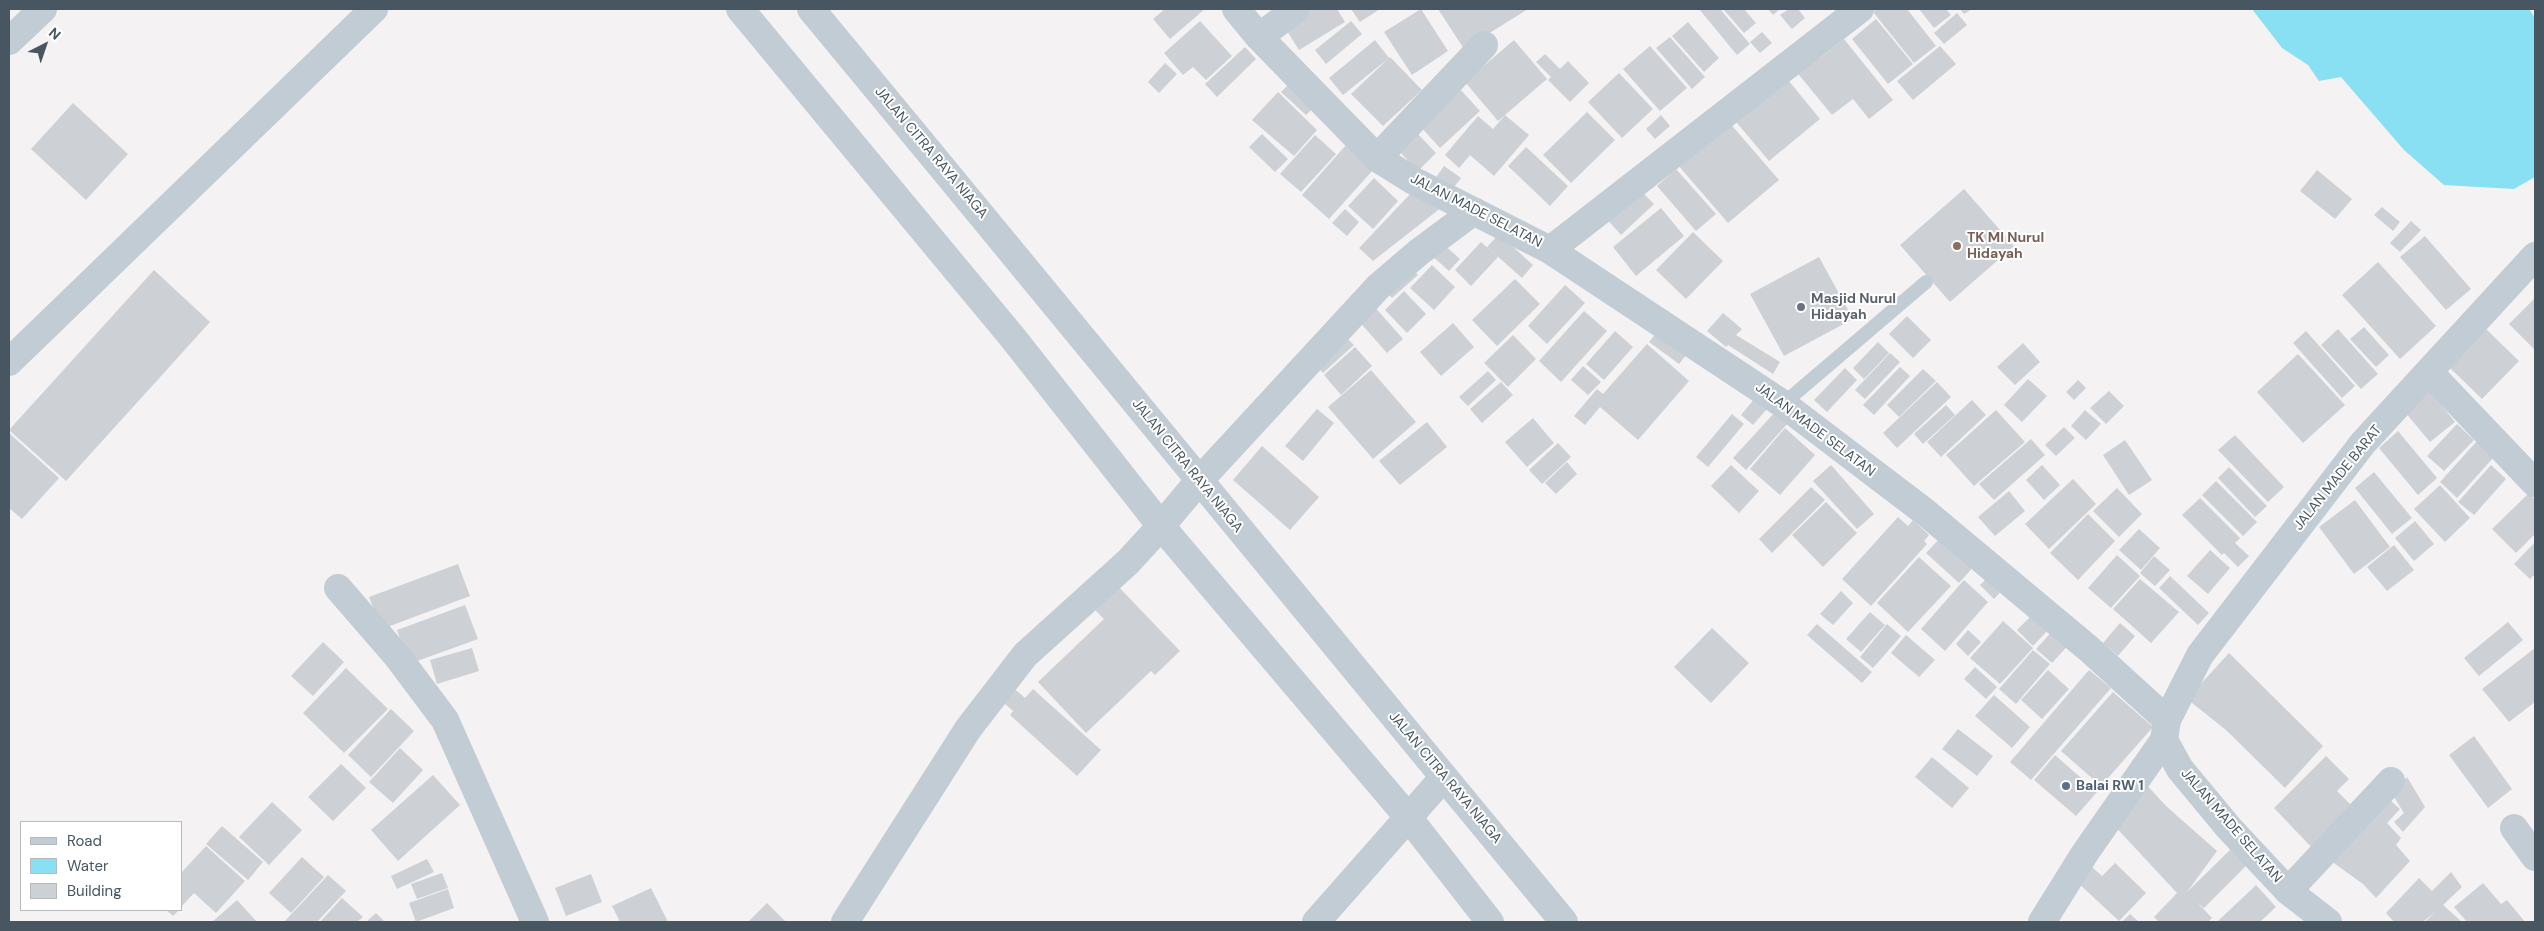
<!DOCTYPE html>
<html>
<head>
<meta charset="utf-8">
<style>
  body { margin:0 }
  #map { position:relative; width:2544px; height:931px; overflow:hidden; background:#f4f2f2; font-family:"DM Sans",sans-serif }
  canvas { display:block }
  .frame { position:absolute; inset:0; border:10px solid #485661; pointer-events:none }
  .legend { position:absolute; left:20px; top:821px; width:162px; height:90px; box-sizing:border-box; background:#fff; border:1px solid #b6bbc0; margin:0; padding:6px 9px; list-style:none; font-size:15px; color:#485661 }
  .legend li { display:flex; align-items:center; gap:10px; height:25px }
  .legend b { width:25px; border:1px solid #b6bbc0 }
  .north { position:absolute; left:20px; top:20px; width:50px; height:50px; -webkit-text-stroke:4px #fff; paint-order:stroke; rotate:41deg; font-size:14px; font-weight:700; line-height:20px; text-align:center; color:#485661 }
  .north::after { content:''; display:block; margin:auto; width:18px; height:22px; background:#485661; clip-path:polygon(50% 0,100% 100%,50% 72%,0 100%) }
</style>
</head>
<body>
<div id="map">
<canvas width="2544" height="931"></canvas>
<div class="frame"></div>
<ul class="legend">
<li><b style="height:6px;background:#c2ccd4"></b>Road</li>
<li><b style="height:14px;background:#89e0f3"></b>Water</li>
<li><b style="height:14px;background:#cdd1d6"></b>Building</li>
</ul>
<div class="north">N</div>
</div>
<script>
const ctx = document.querySelector('canvas').getContext('2d');
ctx.lineJoin = 'round';
function fillPath(path, color) {
  ctx.fillStyle = color;
  ctx.fill(path, 'evenodd');
}
function trace(path, color, width, dash) {
  ctx.strokeStyle = color;
  ctx.lineWidth = width;
  ctx.lineCap = dash ? 'butt' : 'round';
  ctx.setLineDash(dash || []);
  ctx.stroke(path);
}
function write(font, color, halo, rows, align = 'center') {
  ctx.font = font + ' "DM Sans",sans-serif';
  ctx.lineWidth = 4;
  ctx.setLineDash([]);
  ctx.textBaseline = 'middle';
  ctx.strokeStyle = halo;
  ctx.fillStyle = color;
  for (const [text, x, y, turn = 0] of rows) {
    ctx.save();
    ctx.translate(x, y);
    ctx.rotate((+turn || 0) * Math.PI / 180);
    ctx.textAlign = isNaN(turn) ? turn : align;
    if (halo) ctx.strokeText(text, 0, 0);
    ctx.fillText(text, 0, 0);
    ctx.restore();
  }
}
const water = new Path2D(`
  M2252 9H2529L2535 18V177L2514 189 2444 185 2404 150 2341 77 2319 81 2308 65 2282 48Z`);
const building = new Path2D(`
  M1165 9H1205L1170 39 1153 19Z
  M1305 9H1337L1345 22 1299 50 1282 23Z
  M1351 9H1380L1360 22Z
  M1421 9 1448 51 1412 75 1384 32Z
  M1438 9H1528L1464 49Z
  M1699 9H1720L1750 44 1737 55Z
  M1723 9H1744L1756 23 1744 33Z
  M1768 9H1780L1773 15Z
  M1789 9H1798L1805 18 1792 29 1780 15Z
  M1877 9H1907L1936 46 1914 63 1873 12Z
  M1919 9H1946L1951 15 1934 28Z
  M1960 9H1972L1964 14Z
  M1957 13 1967 25 1944 44 1934 33Z
  M1876 19 1913 64 1888 84 1852 39Z
  M1200 21 1232 56 1206 80 1193 67 1183 75 1164 53Z
  M1351 21 1362 34 1326 64 1315 50Z
  M1688 22 1719 58 1704 72 1672 36Z
  M1762 32 1772 43 1760 53 1750 42Z
  M1670 37 1705 77 1692 89 1656 48Z
  M1844 39 1893 100 1869 119 1853 99 1832 115 1795 70 1816 53 1820 58Z
  M1375 40 1389 58 1343 95 1329 78Z
  M1514 40 1547 79 1498 121 1465 82Z
  M1650 46 1687 88 1660 111 1623 69Z
  M1940 46 1956 64 1913 100 1897 81Z
  M1245 47 1256 59 1217 97 1205 84Z
  M1545 54 1560 69 1568 61 1589 83 1570 102 1548 80 1551 77 1536 62Z
  M1390 57 1422 90 1383 126 1351 94Z
  M1165 63 1177 74 1159 93 1148 82Z
  M1619 73 1653 109 1622 138 1588 102Z
  M1784 75 1820 119 1769 161 1732 117Z
  M1288 85 1313 108 1306 115 1281 92Z
  M1459 88 1480 111 1440 148 1419 125Z
  M1278 92 1317 130 1294 156 1252 120Z
  M73 103 128 154 86 200 31 149Z
  M1587 112 1615 140 1571 183 1543 155Z
  M1505 115 1529 135 1494 176 1470 155 1459 168 1445 155 1478 116 1493 129Z
  M1661 115 1670 126 1655 139 1646 129Z
  M1728 121 1779 180 1728 223 1677 164Z
  M1414 130 1436 153 1418 171 1395 147Z
  M1262 134 1288 159 1275 172 1249 147Z
  M1315 135 1336 154 1301 192 1280 174Z
  M1346 145 1373 170 1329 219 1302 195Z
  M1526 147 1568 186 1550 206 1508 166Z
  M1444 166 1461 178 1451 191 1435 179Z
  M1676 169 1716 214 1696 231 1657 186Z
  M2317 170 2352 199 2335 219 2300 191Z
  M1374 178 1398 201 1373 229 1348 206Z
  M1637 187 1654 204 1621 235 1605 217Z
  M1964 189 2014 246 1950 302 1900 245Z
  M1414 190 1442 207 1373 261 1359 248Z
  M2382 207 2400 222 2393 231 2374 215Z
  M1661 208 1684 236 1636 276 1613 247Z
  M1345 209 1359 222 1347 236 1332 223Z
  M2411 221 2421 230 2400 252 2390 243Z
  M1693 232 1723 261 1686 299 1656 270Z
  M1499 234 1533 265 1522 278 1487 247Z
  M2425 236 2471 289 2446 310 2400 257Z
  M1481 242 1498 257 1471 286 1455 270Z
  M1442 243 1460 259 1449 271 1431 255Z
  M1819 257 1853 319 1784 356 1750 294Z
  M2378 262 2436 326 2400 359 2342 295Z
  M1432 265 1455 287 1434 310 1410 288Z
  M1412 268 1418 275 1392 298 1385 291Z
  M154 270 210 322 66 481 9 430Z
  M1515 279 1540 304 1497 346 1472 320Z
  M1565 285 1585 303 1547 344 1528 326Z
  M1404 291 1426 314 1407 333 1385 310Z
  M2535 298V350L2509 324Z
  M1372 304 1403 339 1387 353 1356 318Z
  M1584 311 1607 331 1561 382 1539 361Z
  M1723 313 1742 329 1736 335 1780 362 1773 374 1728 345 1726 347 1707 331Z
  M1907 316 1931 340 1913 358 1889 334Z
  M1453 323 1474 347 1441 376 1420 352Z
  M2364 327 2389 355 2376 367 2350 339Z
  M2338 329 2378 374 2361 389 2321 345Z
  M2486 329 2519 361 2482 399 2449 367Z
  M1615 331 1633 347 1604 380 1586 364Z
  M2306 331 2355 386 2342 398 2293 343Z
  M1657 332 1687 354 1679 364 1649 342Z
  M1343 334 1354 345 1323 373 1313 362Z
  M1513 335 1536 359 1508 387 1484 363Z
  M1878 342 1889 353 1864 379 1853 368Z
  M2023 343 2040 362 2015 385 1997 367Z
  M1647 344 1689 381 1638 440 1600 407 1585 425 1574 416 1597 389 1603 394Z
  M1355 347 1372 366 1341 395 1324 375Z
  M1890 353 1900 362 1865 399 1855 390Z
  M2298 354 2345 405 2303 443 2257 392Z
  M1583 366 1601 382 1588 395 1571 380Z
  M1900 367 1910 376 1874 415 1863 405Z
  M1845 368 1857 380 1827 412 1814 400Z
  M1923 369 1936 381 1899 417 1887 405Z
  M1371 370 1416 422 1373 459 1328 407Z
  M1488 371 1496 380 1468 406 1459 397Z
  M2028 379 2047 396 2022 422 2004 405Z
  M2078 380 2086 388 2074 400 2066 392Z
  M1501 382 1513 395 1482 423 1470 409Z
  M1937 382 1951 397 1897 448 1883 433Z
  M2426 386 2455 422 2430 442 2400 406Z
  M2109 391 2124 406 2106 424 2090 408Z
  M1755 398 1767 409 1753 425 1741 415Z
  M1972 400 1986 415 1941 457 1927 442Z
  M1946 405 1955 415 1923 444 1914 434Z
  M1317 409 1334 423 1303 461 1285 446Z
  M1996 410 2025 442 1974 486 1946 455Z
  M2085 410 2101 424 2086 440 2071 426Z
  M1776 411 1788 423 1746 470 1733 458Z
  M1732 414 1744 424 1708 467 1696 457Z
  M1533 418 1554 443 1527 467 1505 442Z
  M1427 422 1447 447 1400 485 1379 461Z
  M2457 424 2474 440 2444 471 2427 456Z
  M2064 427 2075 438 2056 456 2045 445Z
  M1785 428 1815 455 1780 495 1750 469Z
  M2398 431 2437 478 2418 495 2379 448Z
  M9 433 59 478 22 519 9 508Z
  M2235 435 2284 487 2268 502 2218 450Z
  M2031 439 2045 455 1994 500 1979 484Z
  M2125 440 2152 480 2129 495 2103 455Z
  M2477 441 2494 457 2457 498 2440 482Z
  M1558 443 1571 457 1542 484 1529 470Z
  M1262 446 1319 497 1290 530 1233 480Z
  M1567 462 1577 474 1556 494 1545 483Z
  M1731 465 1759 491 1739 513 1711 486Z
  M1831 465 1874 514 1857 529 1813 481Z
  M2042 465 2060 485 2044 500 2026 480Z
  M2491 465 2506 479 2474 515 2458 502Z
  M2229 467 2267 506 2255 517 2218 478Z
  M2374 472 2412 518 2392 534 2355 488Z
  M2073 479 2096 504 2049 549 2025 524Z
  M2216 481 2257 522 2243 536 2202 495Z
  M2440 485 2470 518 2445 542 2414 509Z
  M1811 487 1825 500 1772 553 1759 539Z
  M2117 488 2142 514 2119 537 2093 511Z
  M2009 491 2025 511 1995 536 1978 517Z
  M2529 493 2535 500V534L2516 553 2492 529Z
  M2200 498 2240 538 2235 543 2249 556 2238 567 2224 553 2222 555 2182 515Z
  M2355 500 2390 547 2354 574 2319 527Z
  M1826 502 1857 533 1823 567 1792 535Z
  M2088 514 2115 541 2078 580 2050 553Z
  M1898 517 1908 526 1913 520 1929 535 1924 541 1927 544 1871 606 1842 579Z
  M2415 521 2434 544 2414 561 2395 538Z
  M2139 529 2160 548 2141 570 2119 550Z
  M1944 534 1977 563 1959 583 1926 553Z
  M2535 542V574L2530 579 2514 564Z
  M2394 545 2414 570 2387 591 2367 567Z
  M2210 550 2230 568 2208 594 2187 576Z
  M2117 555 2140 576 2111 608 2088 588Z
  M2154 556 2170 570 2155 586 2140 573Z
  M1919 557 1951 586 1908 632 1877 603Z
  M458 564 470 596 382 629 369 597Z
  M1994 571 2008 584 1994 599 1980 585Z
  M2170 576 2209 613 2198 625 2159 588Z
  M2140 579 2179 612 2151 643 2113 609Z
  M1964 580 1988 602 1945 651 1921 629Z
  M1116 584 1180 651 1155 675 1151 671 1086 733 1038 682 1104 619 1092 607Z
  M1841 591 1853 603 1833 625 1820 614Z
  M465 605 478 639 409 664 397 630Z
  M2036 611 2052 626 2033 646 2017 630Z
  M1870 612 1885 625 1861 652 1846 639Z
  M2003 621 2033 648 2000 684 1970 658Z
  M2508 622 2523 640 2479 676 2464 658Z
  M2120 623 2135 636 2118 656 2103 643Z
  M1817 624 1872 672 1862 683 1807 635Z
  M1887 624 1901 636 1873 668 1860 657Z
  M2057 626 2072 641 2052 663 2036 649Z
  M1712 628 1749 663 1711 703 1674 667Z
  M1968 630 1981 642 1968 656 1956 644Z
  M1906 635 1935 660 1919 677 1891 653Z
  M323 642 344 662 313 696 291 676Z
  M472 648 479 671 437 684 430 660Z
  M2535 648V702L2509 722 2482 689Z
  M2033 650 2050 664 2016 704 1999 689Z
  M2229 653 2323 746 2285 788 2226 730 2187 699Z
  M1975 667 1997 687 1986 699 1964 679Z
  M346 668 388 709 344 753 303 713Z
  M2048 670 2069 689 2042 719 2021 700Z
  M2089 670 2111 688 2031 780 2010 762Z
  M1009 684 1025 698 1033 689 1101 750 1077 776 1010 715 1013 711 997 697Z
  M2113 692 2153 727 2101 786 2061 751Z
  M1994 695 2030 727 2012 748 1975 716Z
  M391 709 414 731 371 777 348 755Z
  M1958 729 1993 756 1977 776 1942 749Z
  M2474 736 2512 789 2488 808 2449 755Z
  M400 748 423 770 393 803 369 782Z
  M2055 755 2097 792 2076 816 2034 780Z
  M2326 756 2349 779 2337 791 2357 811 2317 853 2274 808Z
  M1932 757 1969 788 1952 808 1915 777Z
  M341 764 366 788 333 821 308 797Z
  M433 775 460 805 398 861 371 830Z
  M2407 777 2425 807 2403 832 2394 822 2404 813 2392 794Z
  M2145 783 2166 806 2217 851 2187 892 2232 848 2248 864 2204 908 2197 902 2212 918 2208 922H2159L2154 917 2177 893 2109 820Z
  M2390 800 2400 809 2387 823 2401 838 2396 845 2410 861 2376 898 2363 884 2331 861Z
  M272 802 302 830 269 865 239 837Z
  M222 826 263 862 248 880 206 844Z
  M206 846 245 881 216 913 194 893 181 907V873Z
  M302 857 324 877 291 913 269 893Z
  M427 859 434 872 397 889 391 876Z
  M2115 863 2146 893 2119 921 2077 882 2092 867 2102 876Z
  M2451 872 2462 887 2443 905 2461 921 2460 922H2425L2436 911 2423 922H2394L2386 913 2419 878 2432 891Z
  M442 873 448 888 417 899 411 884Z
  M591 874 602 902 566 916 555 888Z
  M328 875 346 891 317 922H284Z
  M2483 883 2501 904 2507 900 2525 922H2467L2454 907Z
  M2256 885 2276 907 2260 922H2217Z
  M651 888 668 922H620L612 906Z
  M448 889 454 908 416 922 409 903Z
  M342 898 363 917 357 922H320Z
  M237 900 257 922H212Z
  M767 903 786 922H748Z
  M166 910H179L173 916Z
  M376 913 385 922H366Z
  M2130 914 2139 922H2122Z`);
const service = new Path2D(`
  M1783 404 1926 282`);
const minor = new Path2D(`
  M740 9 1013 338 1161 526 1408 817
  M811 9C1023 264 1231 522 1444 777
  M1236 9 1259 37 1377 158 1414 181 1550 250 1783 404 1925 512 2089 649 2167 720 2164 740 2180 769 2229 828 2288 891 2328 922
  M1259 37 1296 9
  M9 41 43 9
  M1377 158 1484 45
  M1550 250 1860 9
  M9 362 374 9
  M2429 372 2535 483
  M338 588 397 656 445 720 535 922
  M2167 720 2200 655 2363 443 2535 256
  M2514 828 2535 857
  M2288 891 2391 781
  M845 922 968 729 1025 655 1128 562 1161 526 1198 482 1378 287 1419 252 1474 211
  M2042 922 2085 853 2164 740`);
const tertiary = new Path2D(`
  M1408 817 1490 922
  M1316 922 1444 777 1564 922`);
const markers = [
  [1957,246,5,"#8d6e63"],
  [1801,307,5,"#6b7280"],
  [2066,786,5,"#5c6f8a"]
];
const streetNames = [
  ["JALAN CITRA RAYA NIAGA",931,153,50],
  ["JALAN MADE SELATAN",1476,211,27],
  ["JALAN MADE SELATAN",1815,430,37],
  ["JALAN CITRA RAYA NIAGA",1187,466,51],
  ["JALAN MADE BARAT",2338,478,-51],
  ["JALAN CITRA RAYA NIAGA",1445,778,50],
  ["JALAN MADE SELATAN",2231,826,49]
];
const educationNames = [
  ["TK MI Nurul",1967,238],
  ["Hidayah",1967,254]
];
const worshipNames = [
  ["Masjid Nurul",1811,299],
  ["Hidayah",1811,315]
];
const serviceNames = [
  ["Balai RW 1",2076,786]
];
fillPath(water, '#89e0f3');
fillPath(building, '#cdd1d6');
trace(service, '#c2ccd4', 14);
trace(minor, '#c2ccd4', 28);
trace(tertiary, '#c2ccd4', 28);
for (const [x, y, r, color] of markers) {
  const dot = new Path2D();
  dot.arc(x, y, r, 0, 2 * Math.PI);
  ctx.fillStyle = color;
  ctx.fill(dot);
  trace(dot, '#fff', 2);
}
write('14px', '#485661', '#fff', streetNames);
write('bold 14px', '#785e54', '#fff', educationNames, 'left');
write('bold 14px', '#5b616d', '#fff', worshipNames, 'left');
write('bold 14px', '#4e5e75', '#fff', serviceNames, 'left');
</script>
</body>
</html>
